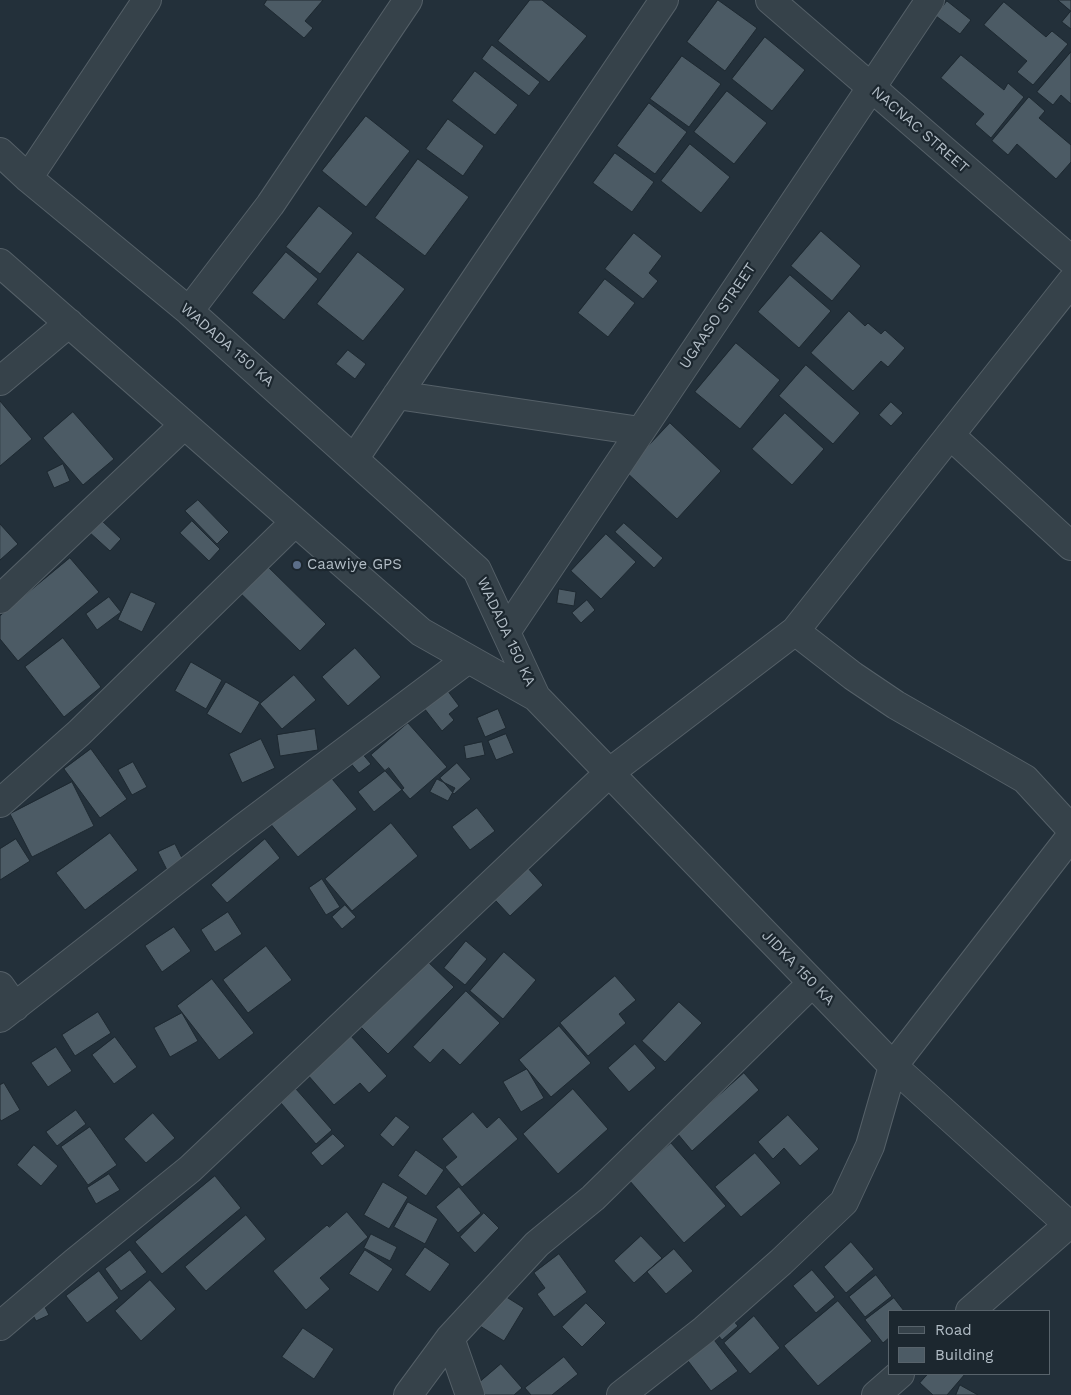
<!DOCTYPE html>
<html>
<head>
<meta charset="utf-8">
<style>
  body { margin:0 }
  #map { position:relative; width:1071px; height:1395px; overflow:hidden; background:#23303a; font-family:"Work Sans",sans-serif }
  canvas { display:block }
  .legend { position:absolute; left:888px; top:1310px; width:162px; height:65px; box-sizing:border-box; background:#1c272f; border:1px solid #58636b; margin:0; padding:6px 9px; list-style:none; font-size:15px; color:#b2bdc6 }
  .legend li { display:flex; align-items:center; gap:10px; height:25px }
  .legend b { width:25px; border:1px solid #58636b }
</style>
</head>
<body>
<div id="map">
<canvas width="1071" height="1395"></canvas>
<ul class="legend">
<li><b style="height:6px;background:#36424a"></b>Road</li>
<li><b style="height:14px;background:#4c5b65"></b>Building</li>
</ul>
</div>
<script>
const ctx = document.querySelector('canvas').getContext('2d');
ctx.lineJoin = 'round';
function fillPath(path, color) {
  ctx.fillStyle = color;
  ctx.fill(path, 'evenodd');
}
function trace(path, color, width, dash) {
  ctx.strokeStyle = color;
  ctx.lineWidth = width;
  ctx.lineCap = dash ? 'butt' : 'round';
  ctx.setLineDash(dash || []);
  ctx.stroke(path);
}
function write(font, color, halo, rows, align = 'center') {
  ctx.font = font + ' "Work Sans",sans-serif';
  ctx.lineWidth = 4.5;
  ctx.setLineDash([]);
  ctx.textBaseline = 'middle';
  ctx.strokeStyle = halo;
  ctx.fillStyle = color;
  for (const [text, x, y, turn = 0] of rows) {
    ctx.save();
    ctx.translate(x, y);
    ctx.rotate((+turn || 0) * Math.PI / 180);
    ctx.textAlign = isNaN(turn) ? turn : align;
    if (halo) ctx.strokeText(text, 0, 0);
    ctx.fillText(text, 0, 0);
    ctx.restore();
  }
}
const building = new Path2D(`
  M267 0H323L305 21 313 28 304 38 264 5Z
  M530 0H542L587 36 549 82 498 41Z
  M718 0 757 28 725 71 687 42Z
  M1058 0H1071V11Z
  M947 1 971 20 960 34 936 16Z
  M1004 2 1046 37 1052 31 1068 44 1033 85 1017 72 1027 61 984 25Z
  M1071 11V29L1062 22Z
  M765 37 805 70 772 111 732 79Z
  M492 45 540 82 529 96 482 59Z
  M1071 52V104L1061 95 1053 105 1037 92Z
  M961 55 1004 90 1008 83 1024 97 991 138 975 124 984 114 941 78Z
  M682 56 721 84 689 127 650 99Z
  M475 71 518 105 495 135 452 101Z
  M727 91 767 123 734 164 694 132Z
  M1029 97 1045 111 1039 118 1071 145V162L1056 179 1017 144 1008 155 992 141Z
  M649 103 687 132 655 174 617 146Z
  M366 116 410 151 366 207 322 171Z
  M448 119 484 146 463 176 426 149Z
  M690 144 730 177 701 213 661 181Z
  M615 153 654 182 632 212 593 183Z
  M418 159 469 197 425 256 375 218Z
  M319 206 353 233 320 274 286 247Z
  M821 231 861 266 832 301 791 266Z
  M634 233 662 256 649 273 658 281 643 299 605 269Z
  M286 252 318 279 284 320 252 293Z
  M358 252 405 289 363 341 317 304Z
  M790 275 831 311 799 348 758 312Z
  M605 279 635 303 608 337 578 313Z
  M849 311 865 326 868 323 881 334 885 330 905 348 888 367 881 361 853 391 811 353Z
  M736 343 780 380 740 429 695 392Z
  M348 350 366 364 355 379 336 364Z
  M806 365 860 413 833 444 779 396Z
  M0 401 32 439 0 466Z
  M891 402 903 413 891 426 879 415Z
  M73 412 114 459 83 485 43 438Z
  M785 413 824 449 792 485 752 449Z
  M670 423 721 471 677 519 625 471Z
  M63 464 70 481 54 488 47 472Z
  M198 500 229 532 217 544 185 511Z
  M100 519 121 539 110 551 88 531Z
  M192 521 220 549 209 561 180 533Z
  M624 523 663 558 654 568 615 532Z
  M0 524 18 544 0 560Z
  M606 534 636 562 601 599 571 571Z
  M70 558 99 592 18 661 0 639V616Z
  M261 560 326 624 300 651 234 587Z
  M559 589 576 592 574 606 557 603Z
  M131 592 156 603 142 632 118 620Z
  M109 597 121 612 97 630 86 614Z
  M587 600 595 610 581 623 572 613Z
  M63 638 101 687 64 717 25 667Z
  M355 648 381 677 348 706 322 677Z
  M191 662 222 680 206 709 175 691Z
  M294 675 316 700 282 729 260 704Z
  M226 682 260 702 241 734 207 714Z
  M447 690 459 706 449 714 454 720 442 731 424 708Z
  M498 709 506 728 485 737 477 718Z
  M408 723 447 767 410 799 371 755Z
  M315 729 318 750 280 756 277 735Z
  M506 734 514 753 496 760 488 741Z
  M261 739 275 768 242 783 229 754Z
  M482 742 485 755 466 759 464 746Z
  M91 749 127 799 100 818 64 769Z
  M360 751 371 764 359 773 348 760Z
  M133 762 147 787 132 795 118 770Z
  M457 763 471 779 454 794 440 778Z
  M389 768 404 788 374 812 358 792Z
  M328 774 357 809 298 857 269 822Z
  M437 779 455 788 448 801 430 792Z
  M72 782 94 826 32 857 10 814Z
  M477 808 495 831 470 850 452 827Z
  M391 823 418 856 352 911 325 879Z
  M110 833 138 870 85 910 56 873Z
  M16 839 30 861 0 880V849Z
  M265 839 280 858 227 903 211 885Z
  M175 844 184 862 167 870 158 852Z
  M518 857 543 885 510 916 484 888Z
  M322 879 340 907 326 915 309 888Z
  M345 905 356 917 342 929 332 917Z
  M228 912 242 934 215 952 201 930Z
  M174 927 191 951 162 972 145 946Z
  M466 941 487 959 465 985 444 968Z
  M266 946 292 980 248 1013 223 980Z
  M504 952 536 980 503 1019 470 991Z
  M425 959 454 987 388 1054 359 1025Z
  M615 976 636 1000 619 1014 626 1023 588 1056 560 1023Z
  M212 979 254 1033 219 1060 177 1006Z
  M466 991 500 1023 460 1065 443 1049 430 1063 413 1047Z
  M679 1002 702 1023 665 1062 642 1041Z
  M98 1012 111 1033 75 1056 62 1035Z
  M182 1013 198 1041 170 1057 154 1028Z
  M559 1026 591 1063 551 1097 519 1060Z
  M350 1035 387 1076 369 1093 360 1083 334 1105 307 1074Z
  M115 1037 137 1067 114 1084 92 1055Z
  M635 1044 656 1068 629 1092 608 1068Z
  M56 1047 72 1071 48 1087 31 1063Z
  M527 1069 544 1098 521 1112 503 1082Z
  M744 1073 759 1090 692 1151 677 1133Z
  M4 1083 20 1110 1 1121 0 1119V1085Z
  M296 1089 332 1130 316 1144 281 1103Z
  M573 1089 608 1129 558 1174 523 1134Z
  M76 1110 86 1124 57 1146 46 1132Z
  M473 1112 487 1128 499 1117 518 1139 462 1187 445 1167 457 1157 442 1139Z
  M153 1113 175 1138 146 1163 124 1139Z
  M788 1115 819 1149 800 1166 784 1148 773 1159 758 1142Z
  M396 1116 410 1127 393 1147 380 1135Z
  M90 1127 117 1165 88 1185 61 1147Z
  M333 1134 345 1146 322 1166 311 1153Z
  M671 1143 726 1206 684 1243 629 1180Z
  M34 1145 58 1166 41 1186 17 1165Z
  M416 1150 444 1170 426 1196 398 1176Z
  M755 1153 781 1183 741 1217 715 1187Z
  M109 1174 120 1190 96 1204 87 1188Z
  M215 1176 241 1208 162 1274 135 1242Z
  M383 1182 408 1197 389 1229 364 1215Z
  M459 1187 481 1213 458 1233 436 1207Z
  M408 1202 438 1219 425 1244 394 1227Z
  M347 1212 368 1237 320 1278 330 1289 306 1310 273 1271 327 1225 329 1227Z
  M484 1213 499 1228 475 1253 460 1237Z
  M246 1215 266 1239 206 1291 185 1267Z
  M371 1234 397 1247 390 1261 364 1248Z
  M641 1236 662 1258 634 1283 614 1261Z
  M851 1242 874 1269 846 1293 824 1267Z
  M425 1247 450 1264 430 1292 405 1275Z
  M674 1249 693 1271 666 1294 647 1272Z
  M130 1250 147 1272 121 1291 105 1269Z
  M365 1250 393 1269 378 1292 349 1274Z
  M559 1254 587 1292 554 1317 537 1294 545 1288 534 1273Z
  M812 1270 835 1297 816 1313 793 1286Z
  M99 1271 119 1298 87 1323 66 1296Z
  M876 1275 892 1296 865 1317 849 1297Z
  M150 1280 176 1309 141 1341 115 1311Z
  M38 1293 49 1315 36 1321 25 1299Z
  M500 1293 524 1308 504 1341 480 1326Z
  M894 1298 904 1311H890V1337L883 1343 865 1320Z
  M838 1301 872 1341 818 1386 784 1346Z
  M586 1303 606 1323 582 1347 562 1327Z
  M725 1311 738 1326 722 1340 709 1324Z
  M754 1316 780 1348 750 1374 724 1343Z
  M303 1328 334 1349 314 1379 282 1357Z
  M708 1332 738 1371 711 1391 682 1353Z
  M564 1357 578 1374 552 1395H531L525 1388Z
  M501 1364 522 1388 514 1395H468L467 1393Z
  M928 1374H965L947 1395H933L920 1383Z
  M960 1385 978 1395H956Z`);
const minor = new Path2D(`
  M770 0 1071 260
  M0 152 28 178 189 311 477 570 536 697
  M28 178 147 0
  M0 263 421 632 536 697 893 1066 1071 1227
  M189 311 270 205 408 0
  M0 381 69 323
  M397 395 640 431
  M950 435 1071 546
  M354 459 664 0
  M0 599 184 425
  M795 631 853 676 896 705 1025 779 1071 829
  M506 632 930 0
  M0 803 79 733 295 522
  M0 986 15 1007
  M0 1018 243 828 468 659
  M970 1311 1068 1225
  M0 1326 74 1263 190 1169 609 773 795 631 1071 282
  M450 1338 470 1395
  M408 1395 450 1338 537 1244 593 1198 812 983
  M621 1395 704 1330 781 1262 844 1202 870 1146 893 1066 1071 836
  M876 1395 900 1374`);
const markers = [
  [297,565,5,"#5c6f8a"]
];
const streetNames = [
  ["NACNAC STREET",920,130,41],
  ["UGAASO STREET",718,316,-56],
  ["WADADA 150 KA",227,345,41],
  ["WADADA 150 KA",506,632,65],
  ["JIDKA 150 KA",798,968,46]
];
const poiNames = [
  ["Caawiye GPS",307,565]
];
fillPath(building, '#4c5b65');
trace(building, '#1e2931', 1);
trace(minor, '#556068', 30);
trace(minor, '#36424a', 28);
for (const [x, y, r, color] of markers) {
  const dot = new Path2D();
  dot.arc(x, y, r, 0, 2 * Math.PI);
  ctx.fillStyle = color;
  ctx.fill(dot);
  trace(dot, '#1c272f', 2);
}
write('15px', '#b2bdc6', '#1c272f', streetNames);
write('15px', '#b2bdc6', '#1c272f', poiNames, 'left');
</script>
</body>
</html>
